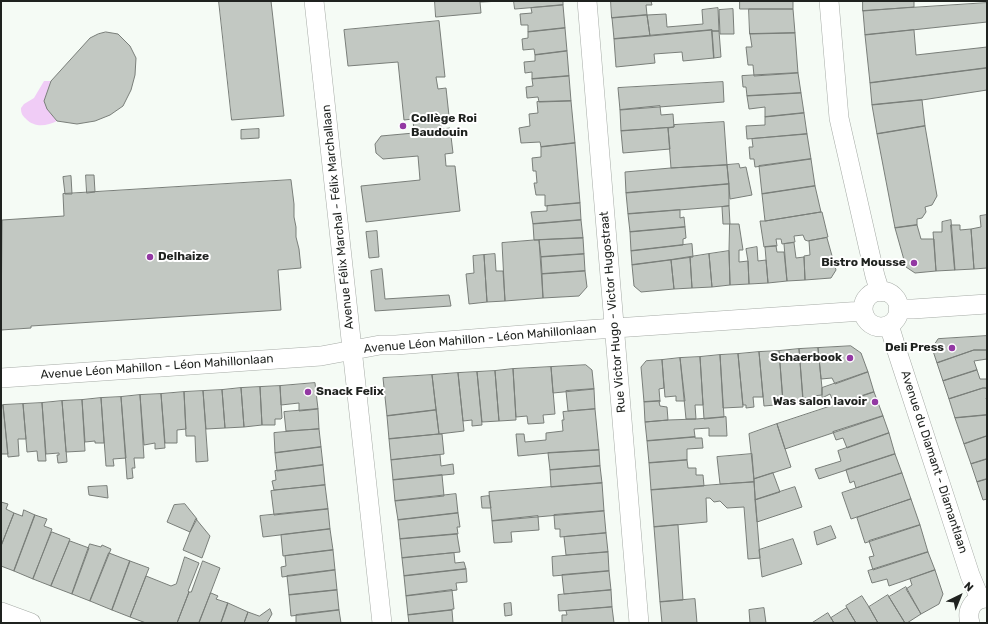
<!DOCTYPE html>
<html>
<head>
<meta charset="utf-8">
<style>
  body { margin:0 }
  #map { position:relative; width:988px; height:624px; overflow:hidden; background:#f5fbf5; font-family:Rubik,sans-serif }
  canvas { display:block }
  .frame { position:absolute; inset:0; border:2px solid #1f221f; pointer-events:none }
  .north { position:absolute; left:940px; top:576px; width:40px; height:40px; -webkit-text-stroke:3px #fff; paint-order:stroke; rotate:43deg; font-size:11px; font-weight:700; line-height:16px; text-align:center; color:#1f221f }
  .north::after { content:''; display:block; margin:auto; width:14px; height:18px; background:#1f221f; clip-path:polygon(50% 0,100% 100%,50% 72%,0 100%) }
</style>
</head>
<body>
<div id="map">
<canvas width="988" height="624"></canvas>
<div class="frame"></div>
<div class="north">N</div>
</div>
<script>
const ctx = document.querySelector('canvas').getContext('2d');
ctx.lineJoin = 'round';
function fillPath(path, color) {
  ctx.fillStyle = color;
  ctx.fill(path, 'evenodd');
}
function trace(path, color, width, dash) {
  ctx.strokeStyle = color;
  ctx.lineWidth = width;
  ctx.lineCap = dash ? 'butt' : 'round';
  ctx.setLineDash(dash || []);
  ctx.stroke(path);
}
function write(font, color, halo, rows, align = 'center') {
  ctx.font = font + ' Rubik,sans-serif';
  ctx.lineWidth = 4;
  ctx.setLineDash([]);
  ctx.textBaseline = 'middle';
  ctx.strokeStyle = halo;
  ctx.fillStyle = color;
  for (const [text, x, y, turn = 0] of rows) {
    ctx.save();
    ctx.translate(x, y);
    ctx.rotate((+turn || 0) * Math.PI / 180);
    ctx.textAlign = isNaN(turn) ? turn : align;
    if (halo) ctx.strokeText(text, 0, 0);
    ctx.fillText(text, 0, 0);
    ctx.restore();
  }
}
const green = new Path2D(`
  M44 81H51L44 101 47 109 57 121C47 126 35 128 26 119 26 119 22 115 22 114 21 112 21 110 21 108L24 104 34 98Z`);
const building = new Path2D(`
  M219 1H271L284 116 232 120Z
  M435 1H503L480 2 481 13 436 17Z
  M514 1H563V5L515 9Z
  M611 1H651L652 5H646L647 15 612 18Z
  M740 1H793V9H740Z
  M863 1H914V7L863 11Z
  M987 3V22L865 35 863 11Z
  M563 5 565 28 528 32V25H521L520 14 532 13 531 8Z
  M718 8 719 31H712V30L650 36 647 15 666 14 667 27 703 24 702 10Z
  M733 9 734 34H720L719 10Z
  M749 9H793L795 33 750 34Z
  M647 15 650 36 614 39 612 18Z
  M439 21 445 77H436L438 89 446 88 449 116 440 117 442 129 450 128 453 153 445 154 446 166H455L460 211 366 222 361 186 420 180 418 156 383 159 376 153 375 144 381 136 414 133 413 119 404 120 398 62 348 66 344 30Z
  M565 28 567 51 535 55 534 49 523 50 522 39 528 38V32Z
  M712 30 714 58 683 61 682 52 654 54 655 63 616 67 614 39Z
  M914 30 916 55 987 47V68L870 83 865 35Z
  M712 31H719L721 57 714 58Z
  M106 32 118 34 130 46 136 58 135 75 131 90 123 106 110 115 95 121 77 124 57 121 47 109 44 101 51 81 90 38 98 34Z
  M795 33 798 73 754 76 753 65H748L746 47H752L750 34Z
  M567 51 569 76 532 79V72L525 73 524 62 535 61V55Z
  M987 68V90L922 100 872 105 870 83Z
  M798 73 801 93 747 96 746 87H743L742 76Z
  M569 76 571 101 539 102 538 97 527 98 526 87 533 86 532 79Z
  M723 82 724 102 620 110 618 88Z
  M801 93 804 113 765 117V107L749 109 747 96Z
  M922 100 925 126 877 134 872 105Z
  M571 101 575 143 541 147 540 142 521 143 519 128 530 126 529 114 538 113 537 102Z
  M660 106 661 115 673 114 674 127 621 131 620 110Z
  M804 113 807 134 747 139 746 126 765 125V117Z
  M724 122 727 165 671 168 668 128 674 127V125Z
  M925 126 937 196 932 205 925 207 926 212 922 218 917 219V225L895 228 877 134Z
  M668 128 670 149 623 153 621 131Z
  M259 129V138L241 139V130Z
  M807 134 811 159 755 167 754 159H750L749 147H753L752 139Z
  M575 143 580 203 545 206V195H536L534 183H537L536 171H533L532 158 541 157V147Z
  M811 159 815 186 762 194 759 166Z
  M739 164 740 168 746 167 752 195 730 199 727 165Z
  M727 165 729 184 626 193 625 172 671 168Z
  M86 175H94L95 192 87 193Z
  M71 176 72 194H65L63 177Z
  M291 180 294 204V217L296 227V237L299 249 301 268 278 270 281 310 31 326V328L1 330 2 220 64 216 63 194Z
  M729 184V206L628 214 626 193Z
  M815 186 821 212 765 221 762 194Z
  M580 203 581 220 533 224 531 212 547 211V206Z
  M729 206 730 224H723L722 207Z
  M680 210V218L684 217 685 227 630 232 628 214Z
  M821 212H822L828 237 808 241 805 240 803 235 794 236 795 242 782 244 781 239H776L777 246 764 247 760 221H765Z
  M987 215V268L974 269 971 229 981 227 980 216Z
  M581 220 583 238 534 240 533 224Z
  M951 220 955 270 936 271 933 232H942V222Z
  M730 224H739L743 250H739V262L748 261 749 284 730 285 729 251Z
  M917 225 921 239H934L936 271 915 273 906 267 895 228Z
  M951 225H960V230L971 229 974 269 955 270Z
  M685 227 686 238 683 239V245L631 251 630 232Z
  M377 231 379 257 369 258 366 232Z
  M583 238 584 254 541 257 539 240Z
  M827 238 836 270 831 278 805 280 804 256 810 255 809 241Z
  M534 240H539L543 298 505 301 502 243Z
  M794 243 796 258 804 257 805 280 787 281 784 244Z
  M692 244 693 257 632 265 631 251Z
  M776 246 777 252H784L787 281 768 283 765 247Z
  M757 247 758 261 766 260 768 283 749 284 748 261 746 249Z
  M729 251 730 285 712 287 709 254Z
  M495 254 496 271H503L505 301 487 302 484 255Z
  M584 254 585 271 542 274 541 257Z
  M709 254 712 287 692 288 690 257Z
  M484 255 487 302 469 304 466 274 474 273 473 256Z
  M690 257 692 288 674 289 671 260Z
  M671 260 674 289 641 292 634 286 632 265Z
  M382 269 385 299 449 295 451 306 375 311 371 271Z
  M585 271 587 287 579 296 543 298 542 274Z
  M987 336V350H974L937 363 932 348 938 339Z
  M851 346 861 353 868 372 835 384 832 378 821 379 818 348Z
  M818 348 822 388V395L813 396V398H803L799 349Z
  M799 349 803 402 783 404 779 351Z
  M974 350H987V359L974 361 977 370 943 381 937 363Z
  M779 351 783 400H774L775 405 764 406 759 352Z
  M759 352 763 397H753L754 407 746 408V405H743L738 354Z
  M738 354 743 407 723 408 720 355Z
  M720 355 724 417 704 419 700 357Z
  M700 357 703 405H695L696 419H686L680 358Z
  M680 358 685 401H676V396L665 397 662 360Z
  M662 360 664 388 659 389 660 401 644 402 641 367 646 361Z
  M586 365 592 370 594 389 553 393 551 367Z
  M551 367 555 414 543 415 544 423 528 424 527 416 516 417 513 369Z
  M513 369 516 420 499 421 495 371Z
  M977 370 980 379H987V388H983L949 399 943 381Z
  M495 371 499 421 482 422 477 372Z
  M477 372 482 425 472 426V420L463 421 458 373Z
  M868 372 874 392 835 405 830 394 822 398V388Z
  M458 373 464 431 439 434 432 375Z
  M432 375 436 410 387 416 383 378Z
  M315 383 318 409 299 411V403L281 405 280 386Z
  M280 386 282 418 281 419H275V425H262L260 387Z
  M260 387 262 425 244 427 241 388Z
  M241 388 244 427 225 428 222 390Z
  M983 388H987V398H986L987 401V415L955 418 949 399Z
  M594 389 595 409 568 411 566 391Z
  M222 390 225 428 206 429 203 391Z
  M203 391 208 461 196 462 195 436H186L184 392Z
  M184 392 186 429 177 430V443H165L161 394Z
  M874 392 883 416 785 449 777 424Z
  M161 394 165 448 155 449V443L144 445 140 395Z
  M140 395 144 458H134L135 468H132L133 478 127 479 121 397Z
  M121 397 126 458 113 459 114 466H106L101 398Z
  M101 398 104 443H95V441L85 442 82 400Z
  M82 400 85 451 66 452 62 401Z
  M62 401 67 462 58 463 57 455H59V453L46 454 42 403Z
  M660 401V402H659L660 406 667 407 668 420 645 422 644 402Z
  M42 403 46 461H38L37 451 27 452 23 404Z
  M23 404 26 439H18L19 456H18L8 457 3 405Z
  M1 405H3L8 454H1Z
  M318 409 319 429 286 431 284 412Z
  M595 409 599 450 548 453 518 456 516 434H524L525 442 546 440V433L563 431 562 420H564L563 412Z
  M436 410 439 434 389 439 387 416Z
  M987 415V436L964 444 955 418Z
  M883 416 889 433 847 448 843 438 836 440 833 432Z
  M726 417 727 436H709V428L694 429 695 437 647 441 645 422 668 420 696 419Z
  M777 424 791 467 754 479 749 434Z
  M319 429 321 447 275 453 274 433Z
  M889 433 895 454 819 479 815 469 841 461 838 451Z
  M439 434H442L444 454 391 460 389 439Z
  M987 436V459L971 464 964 444Z
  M695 437V438H702L703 448 687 449V460L649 463 647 441Z
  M321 447 323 465 277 471 275 453Z
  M599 450 600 466 550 470 548 453Z
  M752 454 754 482 720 484 717 457Z
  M895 454 902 473 856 488 854 481 850 483 846 470Z
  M440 455 441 466 453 464 454 474 393 480 391 460Z
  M987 459V479L977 482 971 464Z
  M687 460 688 468H696V475H703L704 486 651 490 649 463Z
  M323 465 325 485 274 490 272 481 276 480 275 471Z
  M600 466 602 483 551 487 550 470Z
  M773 473 780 492 755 500 754 479Z
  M902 473 911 499 851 519 842 493Z
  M442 475 444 496 395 501 393 480Z
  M987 479V499L983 500 977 482Z
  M754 482 760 558 748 559 744 507 727 508 720 501 714 502 710 498H706L707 522 654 527 651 490Z
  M602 483 604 511 492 521 489 492Z
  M325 485 328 509 274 515 271 491Z
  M107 486 108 498 89 495 88 487Z
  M795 487 802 507 757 522 755 500Z
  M456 494 458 513 398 520 395 501Z
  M489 496 491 508H482L481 497Z
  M911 499 920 525 865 543 857 518Z
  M1 502 8 504 6 509 14 513 1 546Z
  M185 504 197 519 190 532 167 522 174 505Z
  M328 509 330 529 263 537 260 516Z
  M24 510 35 515 14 571 1 566V546L14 513 22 516Z
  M604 511 606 533 560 537V529H555L554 515Z
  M458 513 460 527H457L458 534 400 539 398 520Z
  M35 515 47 519 44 526 52 529 33 579 14 571Z
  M538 516 539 530 511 532 512 542 494 543 492 521Z
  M196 519 210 536 202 558 183 550 190 532Z
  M678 525 683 600 660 602 654 527Z
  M920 525 928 552 873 570 869 557 874 556 869 541Z
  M831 526 836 538 817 545 814 532Z
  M330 529 333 550 283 556 281 535Z
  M52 532 70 539 51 586 33 579Z
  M606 533 608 552 566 555 564 537Z
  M457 534 460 552 402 558 400 539Z
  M793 539 802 564 762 577 759 550Z
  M70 541 89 548 72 594 51 586Z
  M90 544 101 547 102 545 111 549 90 601 72 594Z
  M333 550 335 570 282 577 281 567 286 566 285 556Z
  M608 552 609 571 553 576 552 557Z
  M928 552 935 570 889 586 887 579 872 583 868 571Z
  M109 553 130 561 112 610 90 601Z
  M454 553 455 563 464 562 466 569 404 576 402 558Z
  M185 557 199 563 188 591 189 592 177 623H146L130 617 146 576 171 586 176 584Z
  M130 561 149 568 130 617 112 610Z
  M203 561 220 568 199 623H177L189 592H191Z
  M466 569 467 582 456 583 457 590 406 596 404 576Z
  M335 570 337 590 289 595 287 576Z
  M935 570 943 594 939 604 921 614 906 589 912 585 910 579Z
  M609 571 611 590 564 594 562 575Z
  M906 587 921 614 907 623H905L889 597Z
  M337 590 339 610 291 616 289 595Z
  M452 590 454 609H452V610L408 615 406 596Z
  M611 590 612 607 559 611 558 595Z
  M211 593 218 596 216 599 228 603 221 623H199Z
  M888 595 889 597 905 623H878L869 607Z
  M862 596 869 607 878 623H856L847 608 846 606Z
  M695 599 697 623H662L660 602Z
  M228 603 248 612 244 623H221Z
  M511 603 512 615 505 616 504 604Z
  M612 607 614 623H562V615H567L566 611Z
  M764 608 766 623H750L749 610Z
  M847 608 856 623H834L831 618Z
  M270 609 272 614 267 623H244L248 612 259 616Z
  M339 610 341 623H296V615Z
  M452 610 453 623H409L408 615Z
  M828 613 834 623H812Z`);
const minor = new Path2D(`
  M314 1 382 623
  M587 1 639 623
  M829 1 839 118 875 276 880 292
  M863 309a18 18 0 1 1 36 0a18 18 0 1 1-36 0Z
  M898 309H913L987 304
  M889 325 897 351 970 575 980 599
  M1 378 321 356 380 345H396L586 330 863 311
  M1 612 31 623
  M970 623C966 610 973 598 987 598`);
const markers = [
  [403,126,4,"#9338a3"],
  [150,257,4,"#9338a3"],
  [914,263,4,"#9338a3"],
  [952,348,4,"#9338a3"],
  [850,358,4,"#9338a3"],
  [308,392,4,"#9338a3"],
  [875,402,4,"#9338a3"]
];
const poiNames = [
  ["Collège Roi",411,119,"left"],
  ["Baudouin",411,133,"left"],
  ["Delhaize",158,257,"left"],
  ["Bistro Mousse",906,263],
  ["Deli Press",944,348],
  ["Schaerbook",842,358],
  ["Snack Felix",316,392,"left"],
  ["Was salon lavoir",867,402]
];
const streetNames = [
  ["Avenue Félix Marchal - Félix Marchallaan",338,217,-96],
  ["Rue Victor Hugo - Victor Hugostraat",613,312,-95],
  ["Avenue Léon Mahillon - Léon Mahillonlaan",480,339,-5],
  ["Avenue Léon Mahillon - Léon Mahillonlaan",157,367,-4],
  ["Avenue du Diamant - Diamantlaan",934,462,72]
];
fillPath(green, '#f0ccf6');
fillPath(building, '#c2c8c2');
trace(building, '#797e79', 1);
trace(minor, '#a6aba6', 20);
trace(minor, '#fff', 19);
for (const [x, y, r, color] of markers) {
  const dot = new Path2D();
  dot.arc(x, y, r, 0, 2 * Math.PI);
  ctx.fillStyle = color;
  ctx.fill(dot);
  trace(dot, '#fff', 1.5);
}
write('bold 12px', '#1f221f', '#fff', poiNames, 'right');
write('12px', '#1f221f', '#fff', streetNames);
</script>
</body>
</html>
